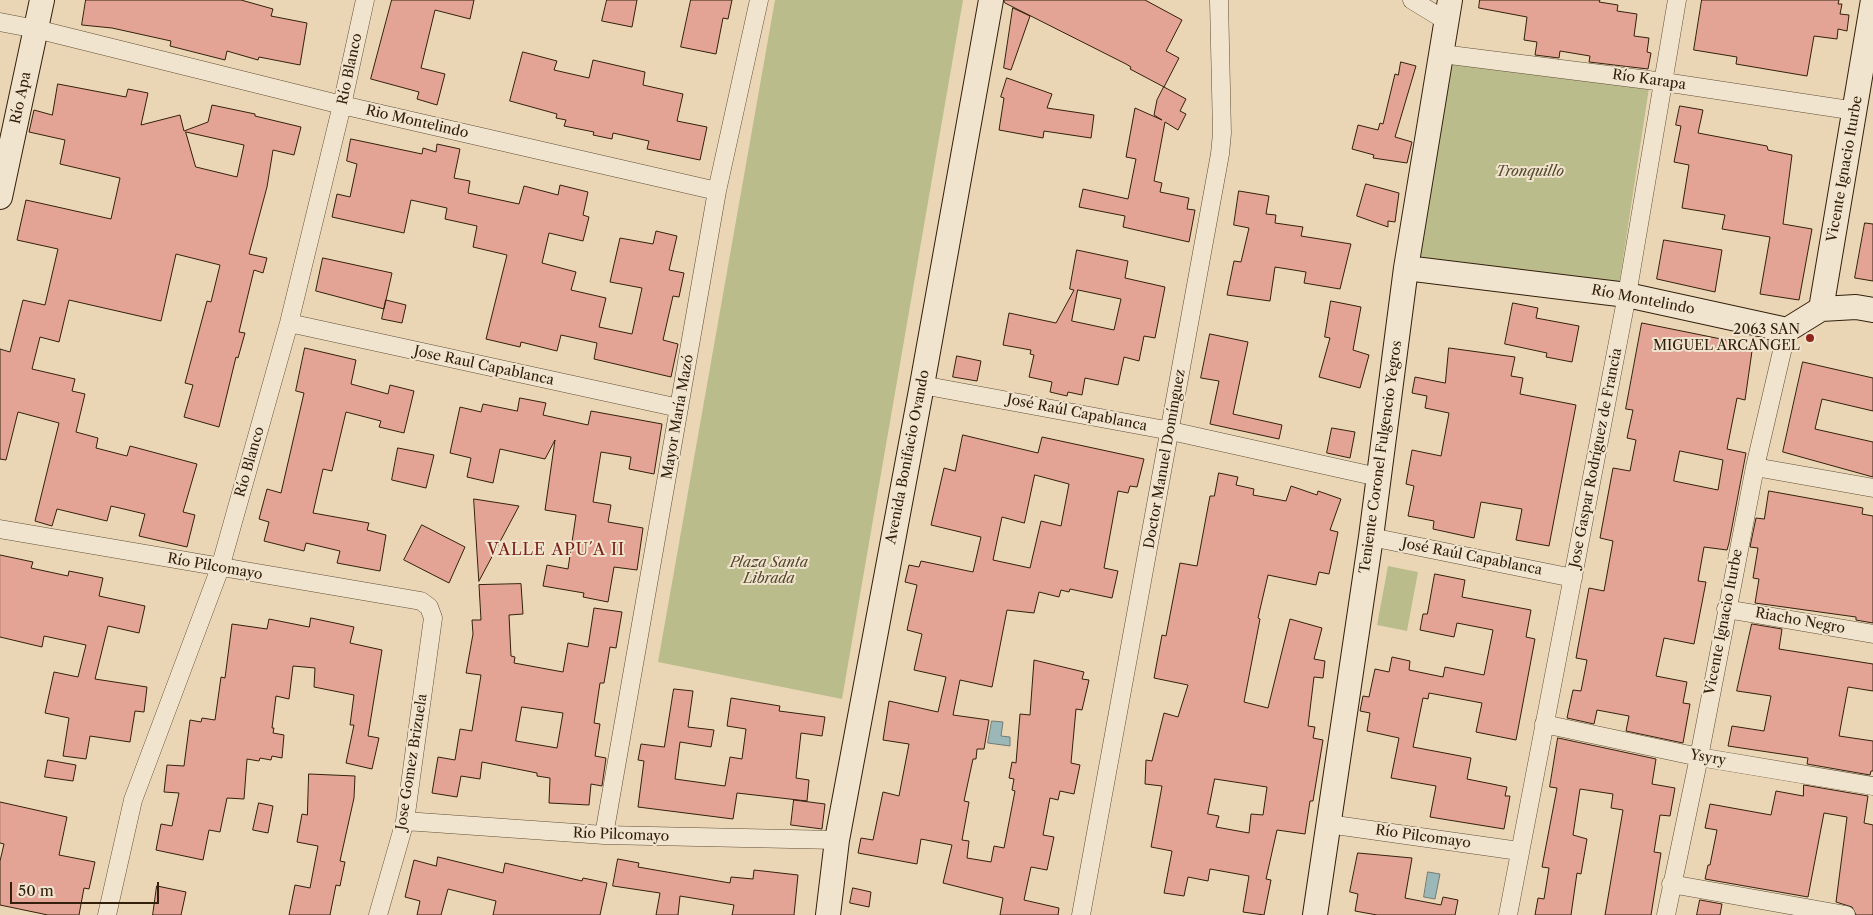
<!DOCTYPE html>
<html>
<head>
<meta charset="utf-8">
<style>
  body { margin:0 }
  #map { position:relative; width:1873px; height:915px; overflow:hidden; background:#ead6b5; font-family:"Libre Caslon Text",serif }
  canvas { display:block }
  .scale { position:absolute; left:10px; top:882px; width:149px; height:22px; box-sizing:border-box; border:2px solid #33200c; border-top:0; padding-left:6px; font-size:15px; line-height:18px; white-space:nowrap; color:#33200c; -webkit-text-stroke:4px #f1e4cf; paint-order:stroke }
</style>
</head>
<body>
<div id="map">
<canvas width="1873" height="915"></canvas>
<div class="scale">50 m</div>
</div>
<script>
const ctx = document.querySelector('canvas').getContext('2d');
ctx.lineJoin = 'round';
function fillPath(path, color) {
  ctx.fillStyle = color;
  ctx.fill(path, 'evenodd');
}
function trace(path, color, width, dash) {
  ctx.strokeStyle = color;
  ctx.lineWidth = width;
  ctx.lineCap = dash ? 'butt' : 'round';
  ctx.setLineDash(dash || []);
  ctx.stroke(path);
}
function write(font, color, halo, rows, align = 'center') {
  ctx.font = font + ' "Libre Caslon Text",serif';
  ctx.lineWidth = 4;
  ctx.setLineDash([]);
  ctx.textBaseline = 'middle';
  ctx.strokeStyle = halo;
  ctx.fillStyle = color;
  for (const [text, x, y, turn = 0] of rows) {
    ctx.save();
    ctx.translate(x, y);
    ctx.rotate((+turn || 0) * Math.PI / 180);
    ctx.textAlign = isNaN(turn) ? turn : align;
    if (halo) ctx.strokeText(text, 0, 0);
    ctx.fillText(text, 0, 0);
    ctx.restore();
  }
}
const green = new Path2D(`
  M775 0H963L842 699 658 662Z
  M1447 62 1649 88 1619 285 1415 257Z
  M1388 566 1418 572 1407 631 1377 625Z`);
const water = new Path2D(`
  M992 721 1003 722 1001 736 1010 737V746L988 743Z
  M1428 872 1440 874 1435 899 1424 897Z`);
const building = new Path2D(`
  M86 0H241L273 9 271 16 307 23 300 65 259 57 258 60 227 51 225 60 170 46 171 41 112 28 82 25Z
  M392 0H474L470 19 435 10 421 68 445 74 437 105 417 99 419 92 371 79Z
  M607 0H637L632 27 602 21Z
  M691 0H732L728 19 723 18 716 54 681 47Z
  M1004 0H1145L1182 20 1166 51 1179 58 1164 87 1130 69 1131 67 1126 64 1005 3Z
  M1480 0H1600L1599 2 1618 5 1617 11 1637 14 1634 36 1649 38 1647 52 1651 53 1648 69 1589 62 1590 56 1560 51 1559 58 1535 55 1537 42 1524 40 1527 17 1479 8Z
  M1702 0H1839L1838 4H1842L1840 14 1849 15 1847 31 1838 29 1837 39 1814 36 1807 76 1736 64 1737 57 1694 50Z
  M1013 8 1030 16 1011 70 1004 68Z
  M523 52 557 61 554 70 589 78 593 60 645 72 643 85 683 94 677 121 707 127 700 160 647 149 649 141 613 133 612 139 593 135 594 132 564 126 566 120 556 118 557 114 510 101Z
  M1401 62 1416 66 1395 137 1412 142 1407 163 1373 158 1374 155 1352 149 1358 125 1378 130 1380 123 1383 124 1395 74 1398 75Z
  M1007 78 1052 94 1047 108 1094 115 1091 138 1044 131 1043 138 999 130 1004 98 1001 97Z
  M58 84 126 97 128 89 148 93 141 125 180 115 184 131 208 122 212 105 255 114V116L301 127 294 155 273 150 267 187 249 254 267 258 263 273 254 270 239 332 245 333 238 358 236 357 219 427 184 417 193 385 185 383 207 301 211 302 220 265 176 254 161 321 69 300 59 342 40 337 32 369 75 379 72 391 85 394 76 432 98 438 96 448 127 456 130 446 197 464 183 512 195 515 187 547 139 536 145 514 111 506 107 521 57 509 52 526 35 521 59 423 18 412 6 460 0 459V349L10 352 23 300 45 305 58 249 17 240 26 200 111 219 120 178 60 164 65 140 29 132 34 110 52 115ZM186 132 244 145 237 177 196 167Z
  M1164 87 1186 99 1180 111 1186 114 1178 130 1165 122 1154 181 1162 183 1160 192 1189 198 1187 209 1195 210 1189 242 1123 227 1125 216 1079 207 1083 189 1128 199 1136 159 1126 157 1135 108 1162 120 1154 115 1157 100Z
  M1680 106 1703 110 1698 133 1767 146 1768 150 1792 155 1783 224 1812 229 1799 300 1760 294 1770 237 1722 229 1725 215 1682 208 1689 165 1674 162 1681 126 1676 125Z
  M351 139 422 154 423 148 436 152 437 144 460 149 454 178 470 181 468 193 519 204 524 186 558 195 560 185 588 192 583 215 589 217 583 241 549 233 542 263 576 272 571 290 606 298 599 327 632 334 642 288 610 282 620 238 653 244 656 231 677 236 669 270 684 273 679 297 673 296 663 340 678 344 671 377 594 359 597 343 561 335 557 351 521 342 520 347 486 339 507 255 473 247 477 226 445 219 447 208 411 200 404 233 332 217 337 194 350 197 357 164 347 161Z
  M1366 184 1399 193 1395 222 1388 221V227L1357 216Z
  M1239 191 1269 196 1266 214 1276 215 1275 223 1303 227 1301 236 1351 244 1340 289 1304 283 1306 272 1275 267 1270 301 1227 295 1234 261 1241 262 1249 228 1234 225Z
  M1865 223 1873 224V281L1855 278Z
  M1664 240 1722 250 1715 292 1657 279Z
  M1077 250 1128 261 1125 278 1165 287 1155 338 1144 336 1139 361 1124 357 1118 385 1085 378 1082 395 1068 392 1067 396 1050 392 1052 382 1029 377 1034 355 1030 354 1031 350 1003 345 1009 313 1056 323 1074 290 1070 289ZM1078 290 1121 299 1114 330 1072 321Z
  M323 258 392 273 384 309 316 291Z
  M386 300 406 305 402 323 382 319Z
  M1331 301 1361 307 1353 350 1369 355 1360 388 1319 377 1330 338 1325 337Z
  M1513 303 1538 308 1536 318 1579 326 1572 362 1546 357 1547 353 1505 344Z
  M1642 323 1731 341 1730 347 1752 351 1745 400 1737 398 1727 449 1746 453 1729 543 1727 550 1704 547 1698 581 1706 582 1694 644 1664 638 1656 676 1687 682 1683 703 1690 704 1683 743 1626 731 1629 716 1597 710 1594 724 1567 718 1573 690 1581 691 1587 660 1576 658 1589 588 1604 591 1613 541 1600 538 1613 468 1630 471 1636 440 1627 438 1633 410 1626 409ZM1680 451 1723 460 1718 490 1674 481Z
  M1210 334 1248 342 1233 414 1282 425 1279 439 1210 424 1219 381 1201 378Z
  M305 348 356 360 351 384 388 394 390 385 414 391 404 433 379 427 381 421 346 412 332 471 323 469 313 513 369 523 367 530 386 535 380 571 337 563 340 551 306 543 304 551 264 541 269 522 259 519 267 489 281 493 304 393 296 391Z
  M1449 348 1515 357 1511 376 1523 378 1520 394 1576 405 1549 546 1516 540 1522 509 1481 502 1474 538 1433 529 1434 521 1408 516 1414 486 1406 484 1412 450 1441 456 1449 413 1425 408 1427 396 1412 393 1415 377 1445 383Z
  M957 356 981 361 977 381 953 377Z
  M1803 362 1873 378V411L1822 399 1815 429 1873 442V477L1783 452Z
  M520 398 546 403 543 415 588 425 591 411 662 424 654 474 629 469 631 457 601 452 593 502 611 505 608 522 643 528 637 570 614 567 608 602 583 597 584 593 543 586 547 565 568 569 576 515 545 510 555 440 545 459 500 449 493 483 467 477 471 458 450 453 460 407 481 412 483 404 517 411Z
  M1332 428 1355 432 1350 458 1327 453Z
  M963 435 1038 453 1042 437 1144 459 1137 487 1130 486 1128 493 1118 491 1104 568 1118 571 1112 598 1070 589 1069 592 1061 590 1059 597 1039 592 1034 613 1007 610 992 687 960 680 953 715 989 720 984 749H977L976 759H973L964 801 969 802 962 840 969 841 967 858 991 862 994 846 1004 848 1015 791 1012 790 1014 779 1009 778 1012 762 1016 763 1020 714 1030 715 1034 660 1084 672 1082 679 1089 680 1082 710 1076 709 1071 763 1080 765 1074 794 1060 791 1058 800 1050 798 1043 835 1054 837 1047 870 1031 867 1024 900 1059 908 1058 915H1000L1003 898 943 883 952 845 921 839 917 864 858 853 861 838 873 840 883 792 899 796 909 744 883 740 889 701 938 712 946 677 914 670 922 634 907 630 917 585 905 582 909 565 919 567 921 561 973 572 981 537 931 525 944 468 955 471ZM1035 475 1069 484 1061 526 1041 521 1030 568 993 560 1002 517 1024 523Z
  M398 448 434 455 426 488 392 480Z
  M1219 473 1238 477 1236 485 1254 489 1253 495 1286 501 1291 486 1317 495 1318 491 1341 499 1330 530 1338 532 1329 574 1319 572 1316 585 1268 575 1258 618 1260 619 1244 702 1268 708 1290 619 1322 628 1314 659 1325 661 1323 678 1314 677 1308 726 1315 727 1313 738 1323 740 1313 801H1310L1305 834 1277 830 1266 879 1271 880 1264 915 1243 912 1249 876 1210 869 1208 881 1188 877 1184 896 1164 893 1172 851 1151 847 1162 786 1145 784 1146 760 1152 761 1164 713 1178 717 1188 685 1154 678 1162 635 1166 636 1180 563 1197 566 1210 496H1214ZM1215 779 1267 787 1263 815 1251 814 1249 833 1216 827 1219 816 1208 814Z
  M1769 491 1863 508 1862 514 1873 516V623L1856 620V617L1755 603 1759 579 1753 578 1758 548 1750 547 1756 518 1764 519Z
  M474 499 519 506 479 581Z
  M422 525 465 547 449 583 404 560Z
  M0 555 33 562 31 568 68 576 69 571 103 578 99 596 145 606 139 633 108 626 95 679 147 687 144 712 135 711 130 742 90 736 86 759 63 756 69 718 45 713 54 672 78 677 86 645 44 636 42 647 0 637Z
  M1435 574 1465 580 1462 597 1531 610 1526 637 1535 639 1516 740 1476 732 1482 703 1429 693 1428 699 1423 698 1413 747 1471 758 1467 779 1507 787 1505 796H1510L1504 829 1430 817 1436 786 1391 778 1399 738 1367 731 1370 713 1360 711 1363 696 1369 697 1375 669 1389 672 1392 657 1410 661 1409 670 1443 677 1445 667 1484 675 1493 630 1457 623 1454 637 1420 630 1423 614H1427Z
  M521 584 523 614 509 615 511 656 515 657 514 663 563 672 568 643 588 647 594 608 622 612 616 648 610 647 604 683H600L594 723 600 724 595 756 606 758 602 786 591 784 589 805 549 803 550 778 537 776V773L482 762 480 779 461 776 457 797 432 793 438 757 455 760 460 729 472 731 481 675 466 673 473 634 472 620H481L479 585ZM522 707 563 713 557 748 516 741Z
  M311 618 354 627 350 643 382 650 368 736 379 738 372 769 346 763 354 725H350L354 695 314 687 315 668 293 666 289 699 276 696 272 728H274L273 733 284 735 282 758 272 756 271 760 260 758 259 761 247 759 244 799 227 798 220 832 209 830 203 860 156 850 161 824 172 826 179 793 164 792 167 765 184 766 190 720 201 722 202 718 215 720 221 677 225 678 232 624 267 629 269 619 309 627Z
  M1752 624 1782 629 1779 649 1873 664V691L1848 687 1839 736 1873 741V771H1871L1870 775 1807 764 1808 758 1728 746 1732 726 1764 731 1771 696 1737 691Z
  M674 689 693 691 688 727 714 730 711 747 680 742 675 779 725 786 730 757 742 759 746 729 727 726 731 698 780 706 779 711 825 717 822 736 801 733 796 778 809 780 807 801 737 793 733 819 638 807 644 761 638 760 641 744 664 747Z
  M1558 738 1656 759 1652 784 1675 788 1670 816 1660 815 1654 852 1661 853 1651 915H1605L1623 810 1611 808 1613 794 1580 789 1573 835 1587 839 1581 874 1577 873 1571 915H1535L1538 898 1544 899 1549 868 1542 867 1557 788 1550 787Z
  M48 760 76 765 73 781 45 777Z
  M309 774 355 776 354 798 340 861 345 862 340 886 336 885 330 915H289L295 885 310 888 318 846 297 842 302 814 307 815Z
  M1804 785 1868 796 1864 823 1873 825V915H1856L1852 907 1836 902 1847 817 1824 813 1808 897 1705 879 1708 865H1710L1717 830 1705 828 1710 804 1771 815 1776 791 1803 796Z
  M794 800 825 804 822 829 791 825Z
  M0 802 67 817 59 855 95 862 89 889 84 888 79 915H48L0 905V861L4 844 0 843Z
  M259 803 273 806 268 833 253 830Z
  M1358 853 1412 858 1405 898 1441 905 1443 897 1458 900 1455 915H1377L1355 911 1358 894 1350 892Z
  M438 857 503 873 505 863 582 881 583 878 607 883 600 915H493L496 901 448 889 441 915H417L420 901 405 897 414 860 436 866Z
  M618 859 639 863 638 867 730 883 731 877 753 879 754 870 798 875 794 915H732L734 905 680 896 678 915H656L660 893 613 886Z
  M157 886 186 892 181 915H153Z
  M853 888 871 892 869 907 850 903Z
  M1700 900 1722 904 1720 915H1697Z`);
const street = new Path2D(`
  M1412 0 1448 22
  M0 22 36 29 342 105 717 191
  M1442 54 1664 82 1856 111
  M289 323 679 408
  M922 385 1171 431 1378 477
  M1755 467 1873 488
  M0 529 421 601 429 607 433 618 405 821 378 915
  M1371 537 1573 578
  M1726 609 1873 634
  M1544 724 1699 757 1873 786
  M405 821 604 835 837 840
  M1328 824 1519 851
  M604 835 717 191 759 0
  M1671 884 1846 915
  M107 915 133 800 220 568 289 323 342 105 365 0
  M1081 915 1220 154 1222 133 1219 0
  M1508 915 1627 295 1677 0
  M1666 915 1699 757 1755 467 1787 330`);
const secondary = new Path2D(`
  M0 197 42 0
  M1406 268 1627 295 1787 330 1821 309 1856 307 1873 310
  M1821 309 1873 0
  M828 915 837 840 922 385 991 0
  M1315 915 1371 537 1406 268 1450 0`);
const markers = [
  [1810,338,5,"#8f2418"]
];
const streetNames = [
  ["Río Blanco",350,69,-78],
  ["Río Karapa",1649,80,8],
  ["Río Apa",21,98,-78],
  ["Rio Montelindo",417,122,13],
  ["Vicente Ignacio Iturbe",1845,169,-80],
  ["Río Montelindo",1643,300,11],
  ["Jose Raul Capablanca",484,366,12],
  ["José Raúl Capablanca",1077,413,11],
  ["Mayor María Mazó",678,417,-80],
  ["Avenida Bonifacio Ovando",908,457,-79],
  ["Teniente Coronel Fulgencio Yegros",1381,457,-82],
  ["Jose Gaspar Rodríguez de Francia",1596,458,-79],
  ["Doctor Manuel Domínguez",1165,459,-80],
  ["Río Blanco",250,462,-74],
  ["José Raúl Capablanca",1472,557,11],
  ["Río Pilcomayo",215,567,10],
  ["Riacho Negro",1800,621,10],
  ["Vicente Ignacio Iturbe",1724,622,-79],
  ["Ysyry",1708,758,10],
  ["Jose Gomez Brizuela",412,762,-81],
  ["Río Pilcomayo",621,835,2],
  ["Río Pilcomayo",1423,837,8]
];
const parkNames = [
  ["Tronquillo",1530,172],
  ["Plaza Santa",769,563],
  ["Librada",769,579]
];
const poiNames = [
  ["2063 SAN",1800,330],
  ["MIGUEL ARCANGEL",1800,346]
];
const quarterNames = [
  ["VALLE APU´A II",556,550]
];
fillPath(green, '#babd8b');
fillPath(water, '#9bb7b7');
trace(water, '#717b73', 1);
fillPath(building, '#e3a495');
trace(building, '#33200c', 1);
trace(street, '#614e36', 19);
trace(secondary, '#33200c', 26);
trace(street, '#f1e4cf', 18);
trace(secondary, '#f1e4cf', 24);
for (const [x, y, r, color] of markers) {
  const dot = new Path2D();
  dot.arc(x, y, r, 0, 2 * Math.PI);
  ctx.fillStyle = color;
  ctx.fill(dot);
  trace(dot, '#f1e4cf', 2);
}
write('14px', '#33200c', '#f1e4cf', streetNames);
write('italic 14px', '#55472c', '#f1e4cf', parkNames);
write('14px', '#33200c', '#f1e4cf', poiNames, 'right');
ctx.letterSpacing = '1px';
write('16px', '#7a1f14', '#f1e4cf', quarterNames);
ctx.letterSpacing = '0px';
</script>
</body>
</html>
